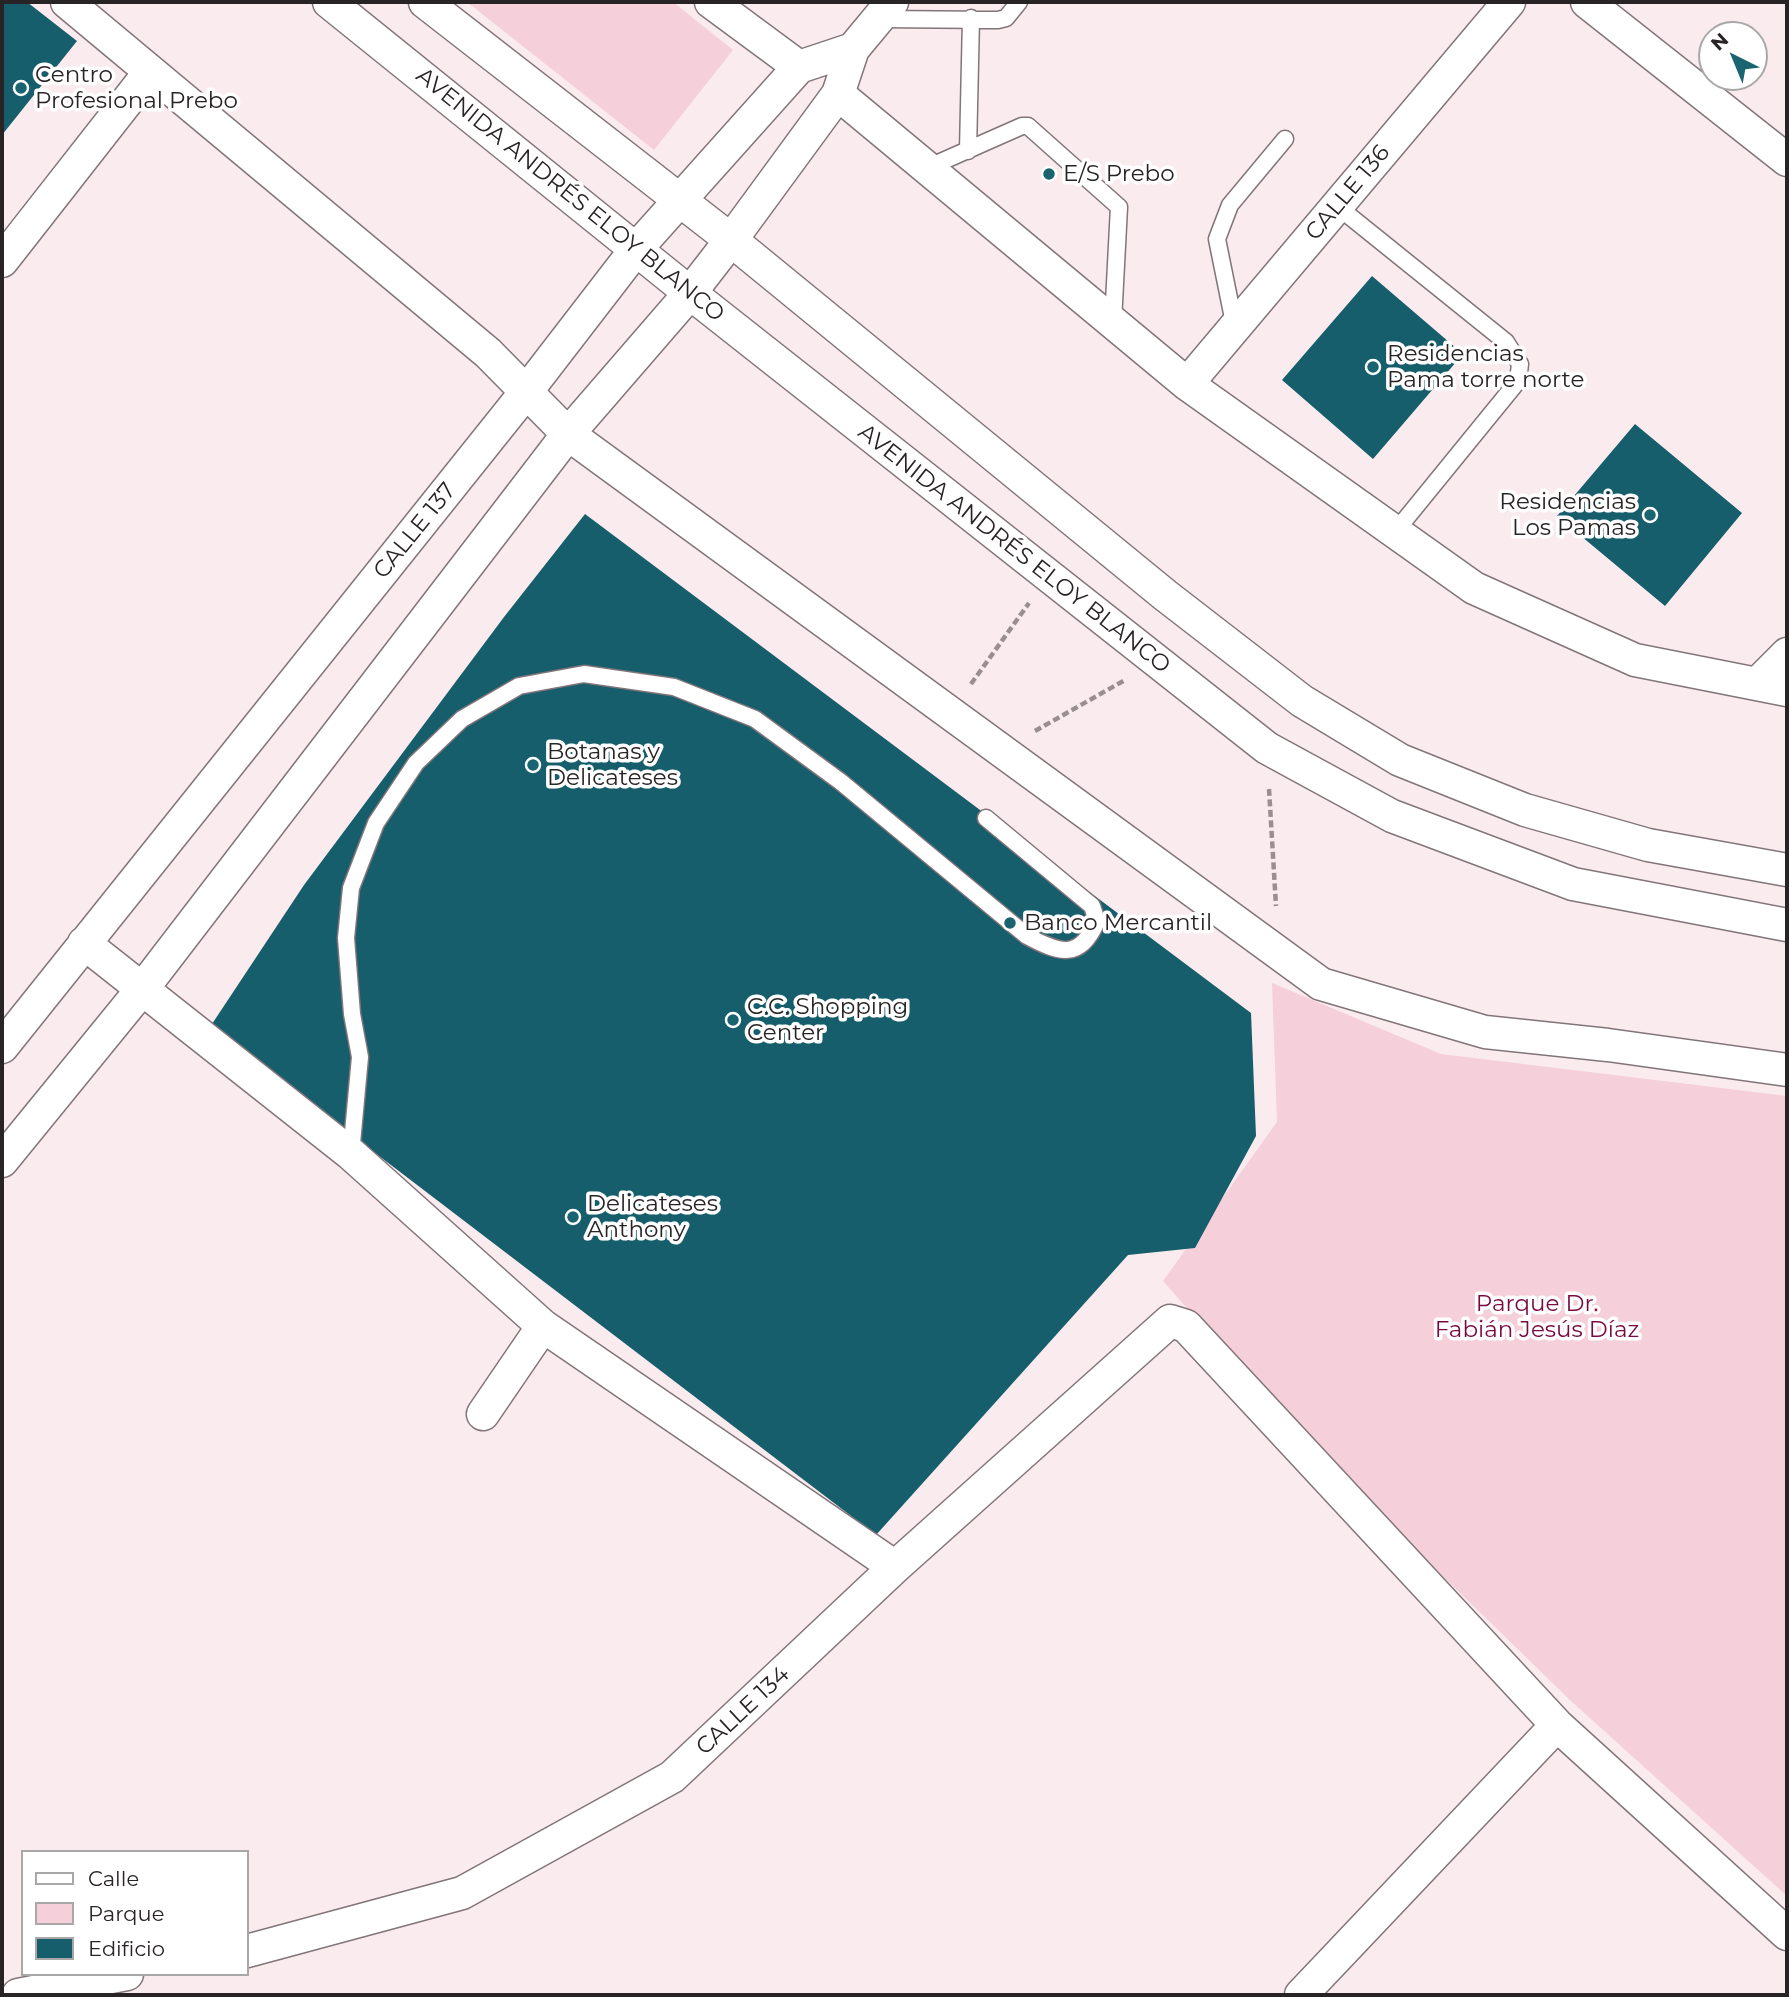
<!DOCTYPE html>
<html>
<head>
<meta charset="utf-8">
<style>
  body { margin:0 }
  #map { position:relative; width:1789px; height:1997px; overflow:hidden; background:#faebef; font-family:Montserrat,sans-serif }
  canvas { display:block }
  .frame { position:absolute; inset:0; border:4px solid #282324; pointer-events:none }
  .legend { position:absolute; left:21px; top:1850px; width:228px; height:126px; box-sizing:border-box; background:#fff; border:2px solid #a9a7a7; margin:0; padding:9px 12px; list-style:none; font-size:21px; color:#282324 }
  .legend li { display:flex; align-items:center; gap:14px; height:35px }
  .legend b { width:35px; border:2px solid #a9a7a7 }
  .north { position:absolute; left:1698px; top:21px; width:70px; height:70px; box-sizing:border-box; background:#fff; border:2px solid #a9a7a7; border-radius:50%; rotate:317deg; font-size:19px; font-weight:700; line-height:28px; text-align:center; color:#282324 }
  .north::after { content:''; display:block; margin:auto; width:24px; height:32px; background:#1a6371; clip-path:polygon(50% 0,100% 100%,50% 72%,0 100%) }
</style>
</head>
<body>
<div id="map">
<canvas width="1789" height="1997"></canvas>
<div class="frame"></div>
<ul class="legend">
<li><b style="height:9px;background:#fff"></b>Calle</li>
<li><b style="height:19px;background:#f5cfda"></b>Parque</li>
<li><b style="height:19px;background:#175e6c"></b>Edificio</li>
</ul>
<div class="north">N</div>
</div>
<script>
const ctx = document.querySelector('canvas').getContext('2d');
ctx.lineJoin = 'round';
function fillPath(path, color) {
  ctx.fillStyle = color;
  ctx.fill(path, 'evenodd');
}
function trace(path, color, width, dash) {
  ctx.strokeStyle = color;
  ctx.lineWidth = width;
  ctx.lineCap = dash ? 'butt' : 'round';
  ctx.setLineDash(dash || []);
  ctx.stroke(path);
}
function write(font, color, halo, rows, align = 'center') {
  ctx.font = font + ' Montserrat,sans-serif';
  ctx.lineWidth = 7;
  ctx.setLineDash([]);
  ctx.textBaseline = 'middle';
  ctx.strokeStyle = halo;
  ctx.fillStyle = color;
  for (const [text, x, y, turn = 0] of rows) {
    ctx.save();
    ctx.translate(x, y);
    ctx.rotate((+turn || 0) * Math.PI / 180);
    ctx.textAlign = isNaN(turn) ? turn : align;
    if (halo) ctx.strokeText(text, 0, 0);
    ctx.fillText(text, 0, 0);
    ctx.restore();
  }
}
const green = new Path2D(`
  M467 2H673L733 50 654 150Z
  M1272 983 1441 1054 1787 1096V1896L1571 1701 1307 1444 1163 1281 1277 1122Z`);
const building = new Path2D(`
  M2 2H27L77 41 2 135Z
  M1372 276 1463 354 1373 459 1282 380Z
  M1635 424 1742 513 1665 606 1557 516Z
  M585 514 1251 1013 1256 1136 1195 1248 1128 1255 876 1535 210 1027 304 885 504 617Z`);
const path = new Path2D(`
  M971 684 1029 603
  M1035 731 1125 680
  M1269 789 1276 906`);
const lane = new Path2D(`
  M879 19 998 20 1006 18 1019 2
  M968 151 971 18
  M927 168 1022 126H1028L1119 207 1113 322
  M1337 206 1506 342 1520 364 1518 381 1395 532
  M1235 328 1217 239 1230 205 1285 139
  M351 1154 360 1057 352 1014 346 938 351 888 376 823 416 763 462 719 519 686 584 674 674 687 755 719 841 782 1027 936C1059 953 1080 961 1097 921L1092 906 986 818`);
const street = new Path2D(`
  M67 2 488 353 568 434 1321 984 1485 1032 1608 1045 1787 1070
  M329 2 690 293 1267 748 1392 816 1573 884 1787 925
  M425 2 731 240 1165 595 1302 701 1400 760 1525 810 1648 845 1787 870
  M711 2 799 67
  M1587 2 1787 160
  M838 94 1187 384 1474 588 1635 660 1787 690
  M2 261 150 72
  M1187 384 1509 2
  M1757 684 1787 654
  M84 943 351 1154 543 1326 895 1567
  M2 1047 526 392 637 248 799 67 853 49
  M2 1161 143 988 568 434 690 293 731 240 838 94 853 49 892 2
  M483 1414 543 1326
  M247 1951 462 1893 672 1777 895 1567 1170 1321 1186 1326 1557 1725 1787 1934
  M18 1995 127 1974
  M1301 1995 1557 1725`);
const markers = [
  [21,88,7,"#1a6371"],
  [1049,174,7,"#1a6371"],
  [1373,367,7,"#1a6371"],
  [1650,515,7,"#1a6371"],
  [533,765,7,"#1a6371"],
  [1010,923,7,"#1a6371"],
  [733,1020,7,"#1a6371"],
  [573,1217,7,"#1a6371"]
];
const poiNames = [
  ["Centro",35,75],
  ["Profesional Prebo",35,101],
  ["E/S Prebo",1063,174],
  ["Residencias",1387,354],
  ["Pama torre norte",1387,380],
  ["Residencias",1636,502,"right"],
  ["Los Pamas",1636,528,"right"],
  ["Botanas y",547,752],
  ["Delicateses",547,778],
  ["Banco Mercantil",1024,923],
  ["C.C. Shopping",747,1007],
  ["Center",747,1033],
  ["Delicateses",587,1204],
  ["Anthony",587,1230]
];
const streetNames = [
  ["CALLE 136",1348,193,-50],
  ["AVENIDA ANDRÉS ELOY BLANCO",570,195,39],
  ["CALLE 137",415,531,-51],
  ["AVENIDA ANDRÉS ELOY BLANCO",1014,549,38],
  ["CALLE 134",743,1711,-43]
];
const parkNames = [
  ["Parque Dr.",1537,1304],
  ["Fabián Jesús Díaz",1537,1330]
];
fillPath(green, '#f5cfda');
fillPath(building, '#175e6c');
trace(lane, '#827579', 19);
trace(street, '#827579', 35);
trace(path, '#998f91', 4.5, [7, 3.5]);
trace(lane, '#fff', 16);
trace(street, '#fff', 32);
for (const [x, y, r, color] of markers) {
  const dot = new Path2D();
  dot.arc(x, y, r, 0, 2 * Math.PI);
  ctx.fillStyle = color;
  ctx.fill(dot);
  trace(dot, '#fff', 2.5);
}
write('23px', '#282324', '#fff', poiNames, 'left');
write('23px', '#282324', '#fff', streetNames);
write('23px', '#790941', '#fff', parkNames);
</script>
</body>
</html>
